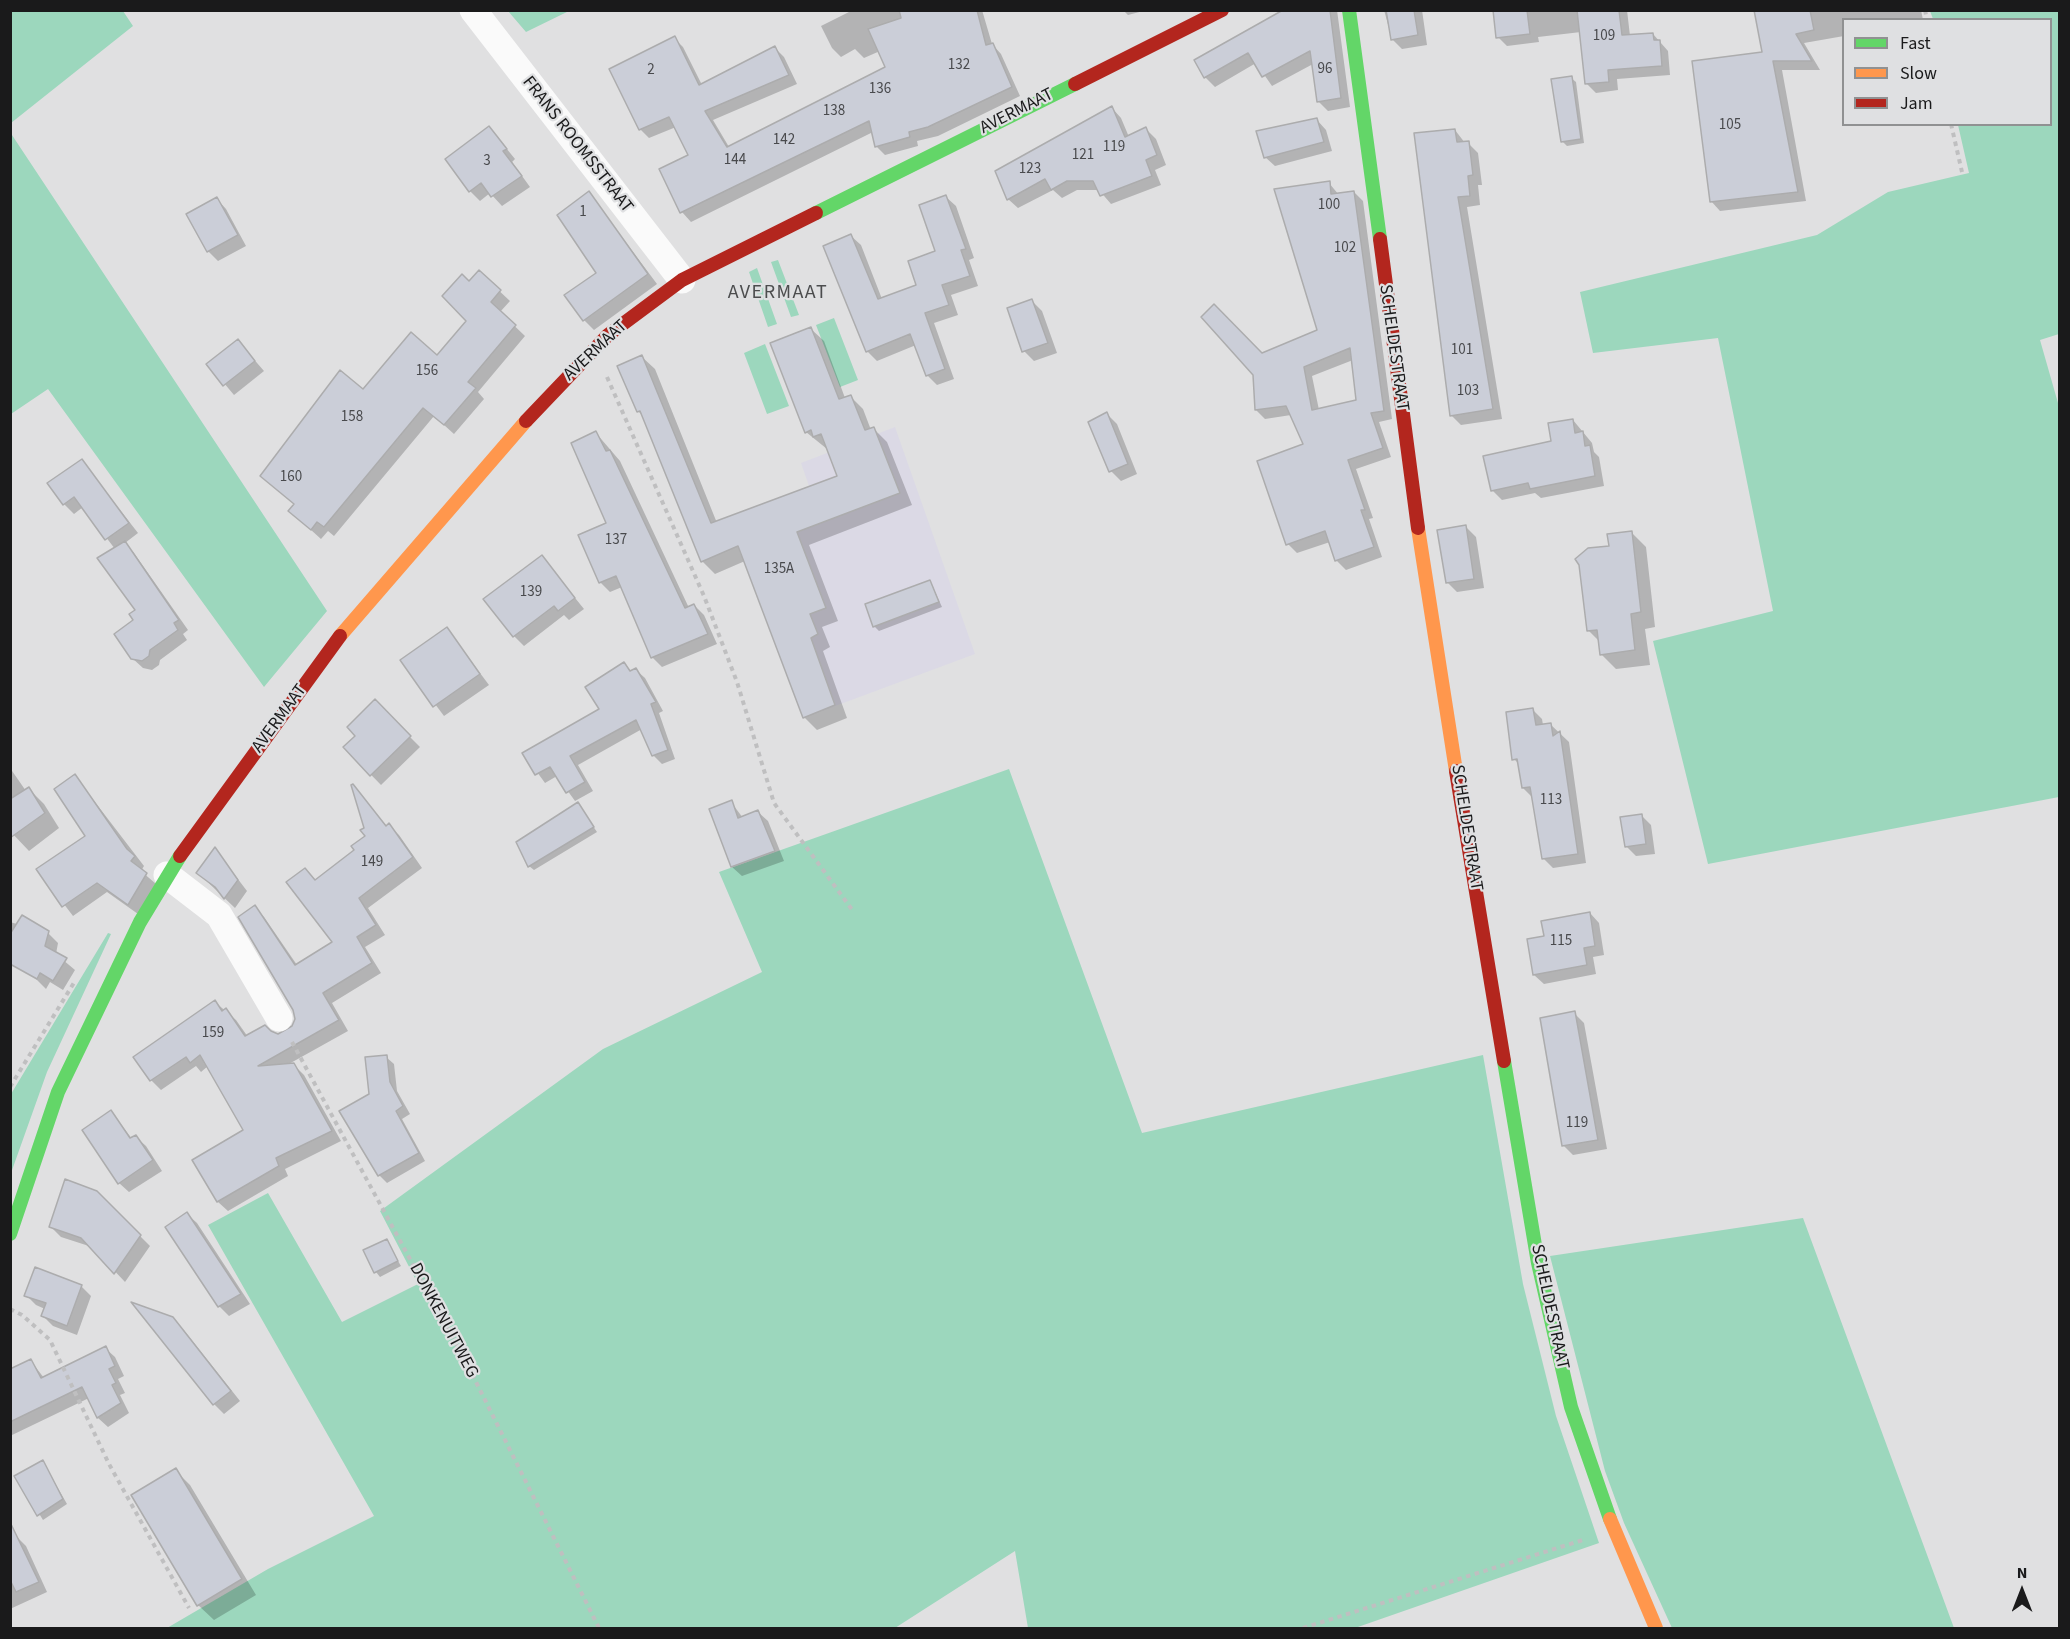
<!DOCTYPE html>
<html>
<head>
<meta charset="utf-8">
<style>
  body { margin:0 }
  #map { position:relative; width:2070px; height:1639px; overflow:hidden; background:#e0e0e1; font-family:"Source Sans 3",sans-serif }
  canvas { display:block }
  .frame { position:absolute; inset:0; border:12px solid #1a1a1b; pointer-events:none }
  .legend { position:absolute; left:1842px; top:18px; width:210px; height:108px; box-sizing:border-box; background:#dfe0e2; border:2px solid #909192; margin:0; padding:8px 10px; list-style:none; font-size:18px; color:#1a1a1b }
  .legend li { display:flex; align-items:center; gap:12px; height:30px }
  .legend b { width:30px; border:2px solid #909192 }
  .north { position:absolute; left:1992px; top:1561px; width:60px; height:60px; -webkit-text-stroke:4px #dfe0e2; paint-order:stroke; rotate:0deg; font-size:16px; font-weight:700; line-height:24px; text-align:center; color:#1a1a1b }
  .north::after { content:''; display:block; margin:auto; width:21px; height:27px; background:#1a1a1b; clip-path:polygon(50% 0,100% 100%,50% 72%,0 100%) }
</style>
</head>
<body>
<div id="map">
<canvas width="2070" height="1639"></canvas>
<div class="frame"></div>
<ul class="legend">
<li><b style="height:8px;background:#63d668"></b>Fast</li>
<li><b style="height:8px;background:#ff974d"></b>Slow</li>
<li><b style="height:8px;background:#b3261e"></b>Jam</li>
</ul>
<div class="north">N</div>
</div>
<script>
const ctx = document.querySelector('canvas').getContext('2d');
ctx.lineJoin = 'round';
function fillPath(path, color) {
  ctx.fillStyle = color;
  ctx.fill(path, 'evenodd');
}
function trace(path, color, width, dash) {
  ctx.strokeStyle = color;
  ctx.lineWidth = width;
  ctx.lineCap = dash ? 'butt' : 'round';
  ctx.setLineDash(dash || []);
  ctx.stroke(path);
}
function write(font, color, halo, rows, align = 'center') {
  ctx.font = font + ' "Source Sans 3",sans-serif';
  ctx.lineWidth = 4.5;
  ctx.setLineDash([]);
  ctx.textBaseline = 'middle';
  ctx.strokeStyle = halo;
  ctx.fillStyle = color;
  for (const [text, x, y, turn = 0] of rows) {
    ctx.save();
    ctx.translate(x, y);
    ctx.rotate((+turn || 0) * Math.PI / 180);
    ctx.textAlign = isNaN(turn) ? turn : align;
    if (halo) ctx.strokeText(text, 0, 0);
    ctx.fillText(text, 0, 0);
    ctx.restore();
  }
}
const education = new Path2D(`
  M895 427 975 654 803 718 727 517 809 486 801 463Z`);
const green = new Path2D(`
  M11 10 123 11 133 26 11 123Z
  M508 11H569L526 32Z
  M1930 11H2059V334L2040 340 2060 410 2059 797 1708 864 1653 641 1773 611 1718 338 1593 353 1580 292 1817 235 1888 192 1969 173 1958 125 2050 124V20L1933 19Z
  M10 132 327 611 264 687 48 389 11 414Z
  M778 260 799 315 791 317 771 262Z
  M757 268 777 324 768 327 749 272Z
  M834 318 858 380 840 387 816 325Z
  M765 344 789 406 767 414 744 353Z
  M1009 769 1142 1133 1483 1055 1523 1284 1556 1416 1599 1543 1355 1628H1028L1015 1551 895 1628H167L268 1569 374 1516 208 1225 268 1193 342 1322 418 1284 380 1211 603 1049 762 972 719 872Z
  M108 933 111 934 47 1072 11 1173V1094Z
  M1803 1218 1954 1628H1672L1624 1523 1605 1471 1550 1256Z`);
const shadow = new Path2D(`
  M853 10H982L992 44 1001 54 1020 96 938 136 917 141 918 146 885 155 876 146 873 132 691 222 682 212 661 170 690 156 676 127 649 138 640 129 674 38 683 47 702 85 775 48 784 57 797 84 713 120 729 147 887 68 880 51 864 58 855 49 841 57 832 48 821 26Z
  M1123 10H1147L1128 15Z
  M1286 10H1337L1350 107 1328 111 1318 101 1313 64 1272 86 1256 63 1215 87 1205 77Z
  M1384 10H1422L1427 45 1402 49 1392 39Z
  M1495 10H1627L1630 36 1653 34 1668 51 1670 75 1617 79 1618 90 1596 93 1586 83 1581 32 1538 37 1539 42 1507 46 1498 37Z
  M1755 10H1921L1923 20H1844V36L1804 43 1820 70H1782L1806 201 1720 211 1711 201 1763 53Z
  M1571 78 1576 82 1584 143 1567 146 1562 141Z
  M1112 108 1121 118 1129 137 1146 129 1156 139 1166 165 1155 170 1161 185 1111 204 1099 190H1077L1062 198 1053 190 1018 208 1008 199Z
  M1317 120 1326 130 1332 151 1275 166 1265 157Z
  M489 127 515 159 512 162 530 187 502 206 490 193 480 201 470 191Z
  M1455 130 1465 143H1468L1478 153 1482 185H1478L1480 205 1467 207 1502 419 1461 425 1451 415Z
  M1329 183 1339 195 1354 192 1363 201 1392 419 1379 422 1391 457 1356 469 1373 518 1369 519 1382 557 1346 570 1336 560 1330 542 1297 553 1288 544 1305 444 1291 415 1265 419 1256 410 1262 355 1318 331ZM1353 360 1357 401 1319 410 1312 376Z
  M589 193 657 284 594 330 584 320 598 273Z
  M946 197 956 206 974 258 969 260 978 286 951 295 958 315 934 323 954 379 937 385 927 375 916 345 877 361 867 351 851 236 861 245 882 299 918 286 937 252Z
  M217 199 226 209 246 246 218 261 208 251Z
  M479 272 510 301 500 312 525 336 478 392 484 399 454 434 434 416 334 536 328 531 321 539 290 511 363 391 437 357 468 321 469 283Z
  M1032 301 1042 311 1057 353 1034 361 1024 351Z
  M811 329 824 341 845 398 850 396 863 409 871 430 874 429 887 442 912 505 809 545 838 621 822 627 830 647 823 651 847 718 817 730 804 717 745 561 715 574 702 561 644 417 638 411 642 357 655 369 717 523 839 477 827 449 806 432Z
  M238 341 264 371 234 395 208 364Z
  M1107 414 1117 424 1137 474 1121 481 1111 471Z
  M1573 420 1592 443 1594 452 1599 457 1604 486 1541 498 1535 493 1502 500 1492 490 1553 442Z
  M596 433 620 461 689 608 694 605 704 615 717 644 662 667 652 657 622 587 610 592 600 582 608 523Z
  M82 461 138 533 125 543 134 553 188 630 183 634 187 640 160 660 159 665 152 670 143 668 132 658 137 610 115 549 83 507 74 514 64 504Z
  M1466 527 1476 537 1484 588 1457 592 1447 582Z
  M1631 532 1646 547 1655 627 1645 629 1650 665 1616 669 1601 654 1600 642 1589 631 1610 547Z
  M542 557 584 609 569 620 564 615 524 646 514 636Z
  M930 581 942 607 879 631 874 626Z
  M447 629 489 685 444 716 402 660Z
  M624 664 632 672 636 670 645 678 663 711 659 713 675 759 662 764 653 755 642 729 578 765 593 791 575 801 557 776 545 783 524 754 601 709Z
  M375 702 420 747 381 785 345 748 357 736Z
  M1533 710 1542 719 1543 725 1550 724 1569 742 1586 863 1553 868 1543 858 1533 798 1523 788 1520 765 1514 759Z
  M10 768 26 791 29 789 44 804 59 828 29 851 10 831Z
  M75 776 144 866 141 871 156 884 138 914 107 892 73 916 38 870 87 836Z
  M352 786 387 827 389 826 399 835 422 868 368 908 385 935 365 947 381 973 332 1003 348 1031 287 1065H294L304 1075 341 1141 285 1169 288 1176 228 1211 218 1202 194 1161 245 1130 208 1066 201 1072 196 1066 161 1090 151 1080 215 1002 236 1020 248 1037 271 1033 279 1035 294 1027 296 1019 254 907 264 917 297 965 334 943 305 870 316 881 356 851 367 836Z
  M731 802 743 818 758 812 768 821 784 861 742 876 732 867 711 810Z
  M578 804 597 832 534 870 529 866Z
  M1641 815 1651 825 1655 854 1636 856 1626 846Z
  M215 849 247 891 235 908 198 873Z
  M1590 913 1599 923 1604 955 1593 957 1596 974 1544 984 1534 975 1545 937Z
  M10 922 48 933 58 943 56 954 75 970 63 990 50 982 46 989 10 953Z
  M1574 1013 1584 1023 1607 1149 1573 1155 1563 1145Z
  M386 1057 394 1064 397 1091 410 1114 402 1119 425 1161 387 1183 379 1175 370 1095Z
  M111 1111 132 1139 136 1137 146 1146 162 1171 129 1192 119 1183Z
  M96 1192 150 1246 125 1282 92 1247 61 1237 51 1227Z
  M187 1214 197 1223 250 1304 229 1316 219 1306Z
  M386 1241 401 1266 380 1277 376 1272Z
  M81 1286 91 1296 77 1335 53 1326 43 1316 45 1309 36 1305 26 1295Z
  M183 1329 240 1401 224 1414 214 1404Z
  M105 1348 115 1357 124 1376 118 1379 125 1393 120 1395 129 1413 108 1427 98 1418 89 1398 10 1436V1371L31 1361 44 1378Z
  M43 1462 67 1504 43 1520 16 1476Z
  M175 1470 190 1485 256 1595 214 1620 198 1605Z
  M16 1536 26 1546 47 1592 10 1609V1539Z`);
const building = new Path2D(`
  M899 10H977L986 45 993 43 1012 87 928 127 909 132 910 137 875 147 869 121 680 213 659 169 688 155 669 117 639 130 609 69 675 36 699 85 775 46 789 75 705 111 727 147 885 67 868 29 901 18Z
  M1283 10H1330L1341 98 1317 102 1310 51 1262 77 1248 53 1204 78 1194 60Z
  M1386 10H1414L1418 35 1391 40Z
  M1493 10H1527L1530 34 1496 38Z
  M1577 10H1619L1622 35 1653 33 1654 40H1660L1662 66 1608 70 1609 82 1585 84Z
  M1754 10H1810L1814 30 1796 34 1812 61H1773L1798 192 1710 202 1692 61 1762 52Z
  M1572 76 1581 139 1561 142 1551 79Z
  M1112 106 1125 137 1146 127 1157 155 1146 160 1152 176 1100 196 1093 181H1067L1051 190 1045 179 1007 200 995 171Z
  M1317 118 1324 142 1264 158 1256 131Z
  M489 126 507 149 503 151 522 176 491 197 481 183 469 192 445 159Z
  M1455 129 1457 142 1469 141 1473 175 1468 176 1470 196 1458 197 1493 409 1450 416 1414 133Z
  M1330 181 1331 194 1354 191 1384 411 1371 413 1383 448 1348 460 1365 510H1361L1374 547 1335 561 1325 531 1286 545 1257 461 1303 444 1286 406 1255 410 1253 375 1201 317 1214 304 1262 353 1317 330 1274 189ZM1350 348 1356 400 1312 410 1304 367Z
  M589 191 648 274 583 321 564 295 596 273 557 215Z
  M946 195 966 249 961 250 970 276 942 285 949 305 925 313 945 369 926 376 910 334 866 352 823 246 851 234 878 299 916 285 908 261 935 251 919 205Z
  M217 197 238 235 207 252 186 214Z
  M479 270 501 290 491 302 516 325 468 382 476 388 444 425 423 408 324 527 317 522 311 530 288 511 294 504 260 476 340 370 363 389 411 332 437 355 466 321 442 296 462 274 469 281Z
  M1032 299 1048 343 1022 352 1007 308Z
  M811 327 839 399 851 395 865 430 874 427 900 493 797 532 826 608 810 614 818 634 811 638 835 705 803 718 738 546 701 562 640 411 637 412 617 366 642 355 711 523 837 476 821 434 813 437 811 430 805 433 770 343Z
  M238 339 255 361 223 386 206 364Z
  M1107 412 1128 464 1109 472 1088 422Z
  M1573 419 1575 433 1583 431 1585 446 1590 445 1595 476 1530 489 1528 483 1491 491 1483 456 1551 441 1548 423Z
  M596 431 606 451 610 450 685 608 694 604 708 634 651 658 616 576 599 583 578 535 606 523 571 443Z
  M82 459 129 523 105 540 74 497 63 505 47 483Z
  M1466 525 1474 579 1446 583 1437 530Z
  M1632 531 1641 612 1631 614 1635 650 1600 655 1597 630 1587 631 1579 565 1575 559 1588 548 1609 546 1607 534Z
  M125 541 179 620 174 623 178 630 150 650 149 656 142 661 131 659 114 634 133 620 129 614 135 610 97 558Z
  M542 555 575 598 558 611 554 606 513 637 483 599Z
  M930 580 939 602 873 627 865 604Z
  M447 627 480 674 433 707 400 660Z
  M624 662 630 671 636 668 656 702 651 704 668 750 652 756 636 720 570 756 585 782 566 793 550 767 535 775 522 753 599 709 585 687Z
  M375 699 411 736 370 776 343 747 355 736 347 727Z
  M1533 708 1536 725 1551 723 1553 736 1560 731 1578 854 1542 859 1530 787 1522 788 1517 759 1512 760 1506 712Z
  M75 774 127 849 135 856 131 861 147 873 128 905 97 883 62 907 36 869 85 836 54 789Z
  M353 784 386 826 389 823 413 857 359 898 376 925 357 937 372 963 323 993 339 1020 258 1066 294 1063 332 1131 276 1158 279 1166 217 1202 192 1160 243 1130 200 1055 190 1063 186 1057 150 1081 133 1057 215 1000 222 1011 226 1008 245 1036 265 1025 271 1031 278 1034 292 1026 295 1019 293 1010 238 917 255 905 295 965 332 942 286 882 305 868 315 880 354 850 351 846 365 836 360 830 364 828 351 785Z
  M29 787 45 813 10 838V799Z
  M732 800 738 818 758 810 775 851 731 867 709 809Z
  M578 802 594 827 528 867 516 842Z
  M1642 814 1646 844 1625 847 1620 817Z
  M215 847 238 880 224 899 215 887 196 873Z
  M1590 912 1595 946 1584 948 1587 965 1533 975 1527 939 1544 936 1541 921Z
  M22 915 49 931 45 946 67 958 53 981 40 973 37 979 10 964V934Z
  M1575 1011 1598 1140 1562 1146 1540 1018Z
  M387 1055 390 1082 403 1106 396 1111 419 1153 378 1176 339 1111 369 1094 365 1057Z
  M111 1110 130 1138 136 1135 153 1160 118 1184 82 1130Z
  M65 1179 97 1191 141 1235 114 1274 81 1238 49 1227Z
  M187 1212 241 1294 218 1307 165 1227Z
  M387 1239 398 1261 374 1273 363 1250Z
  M35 1267 82 1285 67 1326 41 1316 46 1303 24 1296Z
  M131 1302 173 1317 231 1391 213 1405Z
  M106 1346 115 1366 109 1369 116 1383 112 1385 121 1403 97 1418 82 1387 10 1422V1369L31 1359 41 1378Z
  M43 1460 63 1499 37 1516 14 1476Z
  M176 1468 242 1579 197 1606 131 1495Z
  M10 1522 39 1582 16 1592 10 1580Z`);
const path = new Path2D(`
  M1925 10 1927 20
  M1951 124 1962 172
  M607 377 704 596 737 682 774 803 853 911
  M292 1042 467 1364 599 1628
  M10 1087 75 981
  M10 1309 22 1315 50 1340 109 1464 189 1608
  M1303 1628 1586 1539`);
const street = new Path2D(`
  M473 10 682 280
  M167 875 219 915 279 1018`);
const fast = new Path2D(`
  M1349 10 1380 239
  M816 213 1075 84
  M1504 1061 1538 1263 1571 1407 1610 1519
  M10 1234 58 1092 140 922 180 856`);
const slow = new Path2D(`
  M1418 528 1456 771
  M340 636 526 421
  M1610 1519 1656 1628`);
const jam = new Path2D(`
  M1075 84 1222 10
  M1380 239 1418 528
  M526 421 608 335 682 280 816 213
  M1456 771 1504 1061
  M180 856 340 636`);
const numberNames = [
  ["109",1604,37],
  ["132",959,66],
  ["96",1325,70],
  ["2",651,71],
  ["136",880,90],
  ["138",834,112],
  ["105",1730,126],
  ["142",784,141],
  ["119",1114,148],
  ["121",1083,156],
  ["144",735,161],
  ["3",487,162],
  ["123",1030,170],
  ["100",1329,206],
  ["1",583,213],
  ["102",1345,249],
  ["101",1462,351],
  ["156",427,372],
  ["103",1468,392],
  ["158",352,418],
  ["160",291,478],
  ["137",616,541],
  ["135A",779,570],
  ["139",531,593],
  ["113",1551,801],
  ["149",372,863],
  ["115",1561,942],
  ["159",213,1034],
  ["119",1577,1124]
];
const streetNames = [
  ["AVERMAAT",1017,112,-27],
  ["FRANS ROOMSSTRAAT",577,145,52],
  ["SCHELDESTRAAT",1393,348,82],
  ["AVERMAAT",596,351,-43],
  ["AVERMAAT",280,719,-54],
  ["SCHELDESTRAAT",1466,828,81],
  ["SCHELDESTRAAT",1549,1307,78],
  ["DONKENUITWEG",443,1321,62]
];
const neighbourhoodNames = [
  ["AVERMAAT",778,294]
];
fillPath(education, '#dbd9e5');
fillPath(green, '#9cd7bd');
fillPath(shadow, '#0003');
fillPath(building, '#cbced8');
trace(building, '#acacad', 1.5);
trace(path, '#bfbfc0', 4, [4.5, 4.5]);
trace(street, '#fafafa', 27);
trace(fast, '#63d668', 14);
trace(slow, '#ff974d', 14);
trace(jam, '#b3261e', 14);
write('15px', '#494a4d', null, numberNames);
write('18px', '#1a1a1b', '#dfe0e2', streetNames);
ctx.letterSpacing = '1.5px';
write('20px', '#4c4d4e', '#dfe0e2', neighbourhoodNames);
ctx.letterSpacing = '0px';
</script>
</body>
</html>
